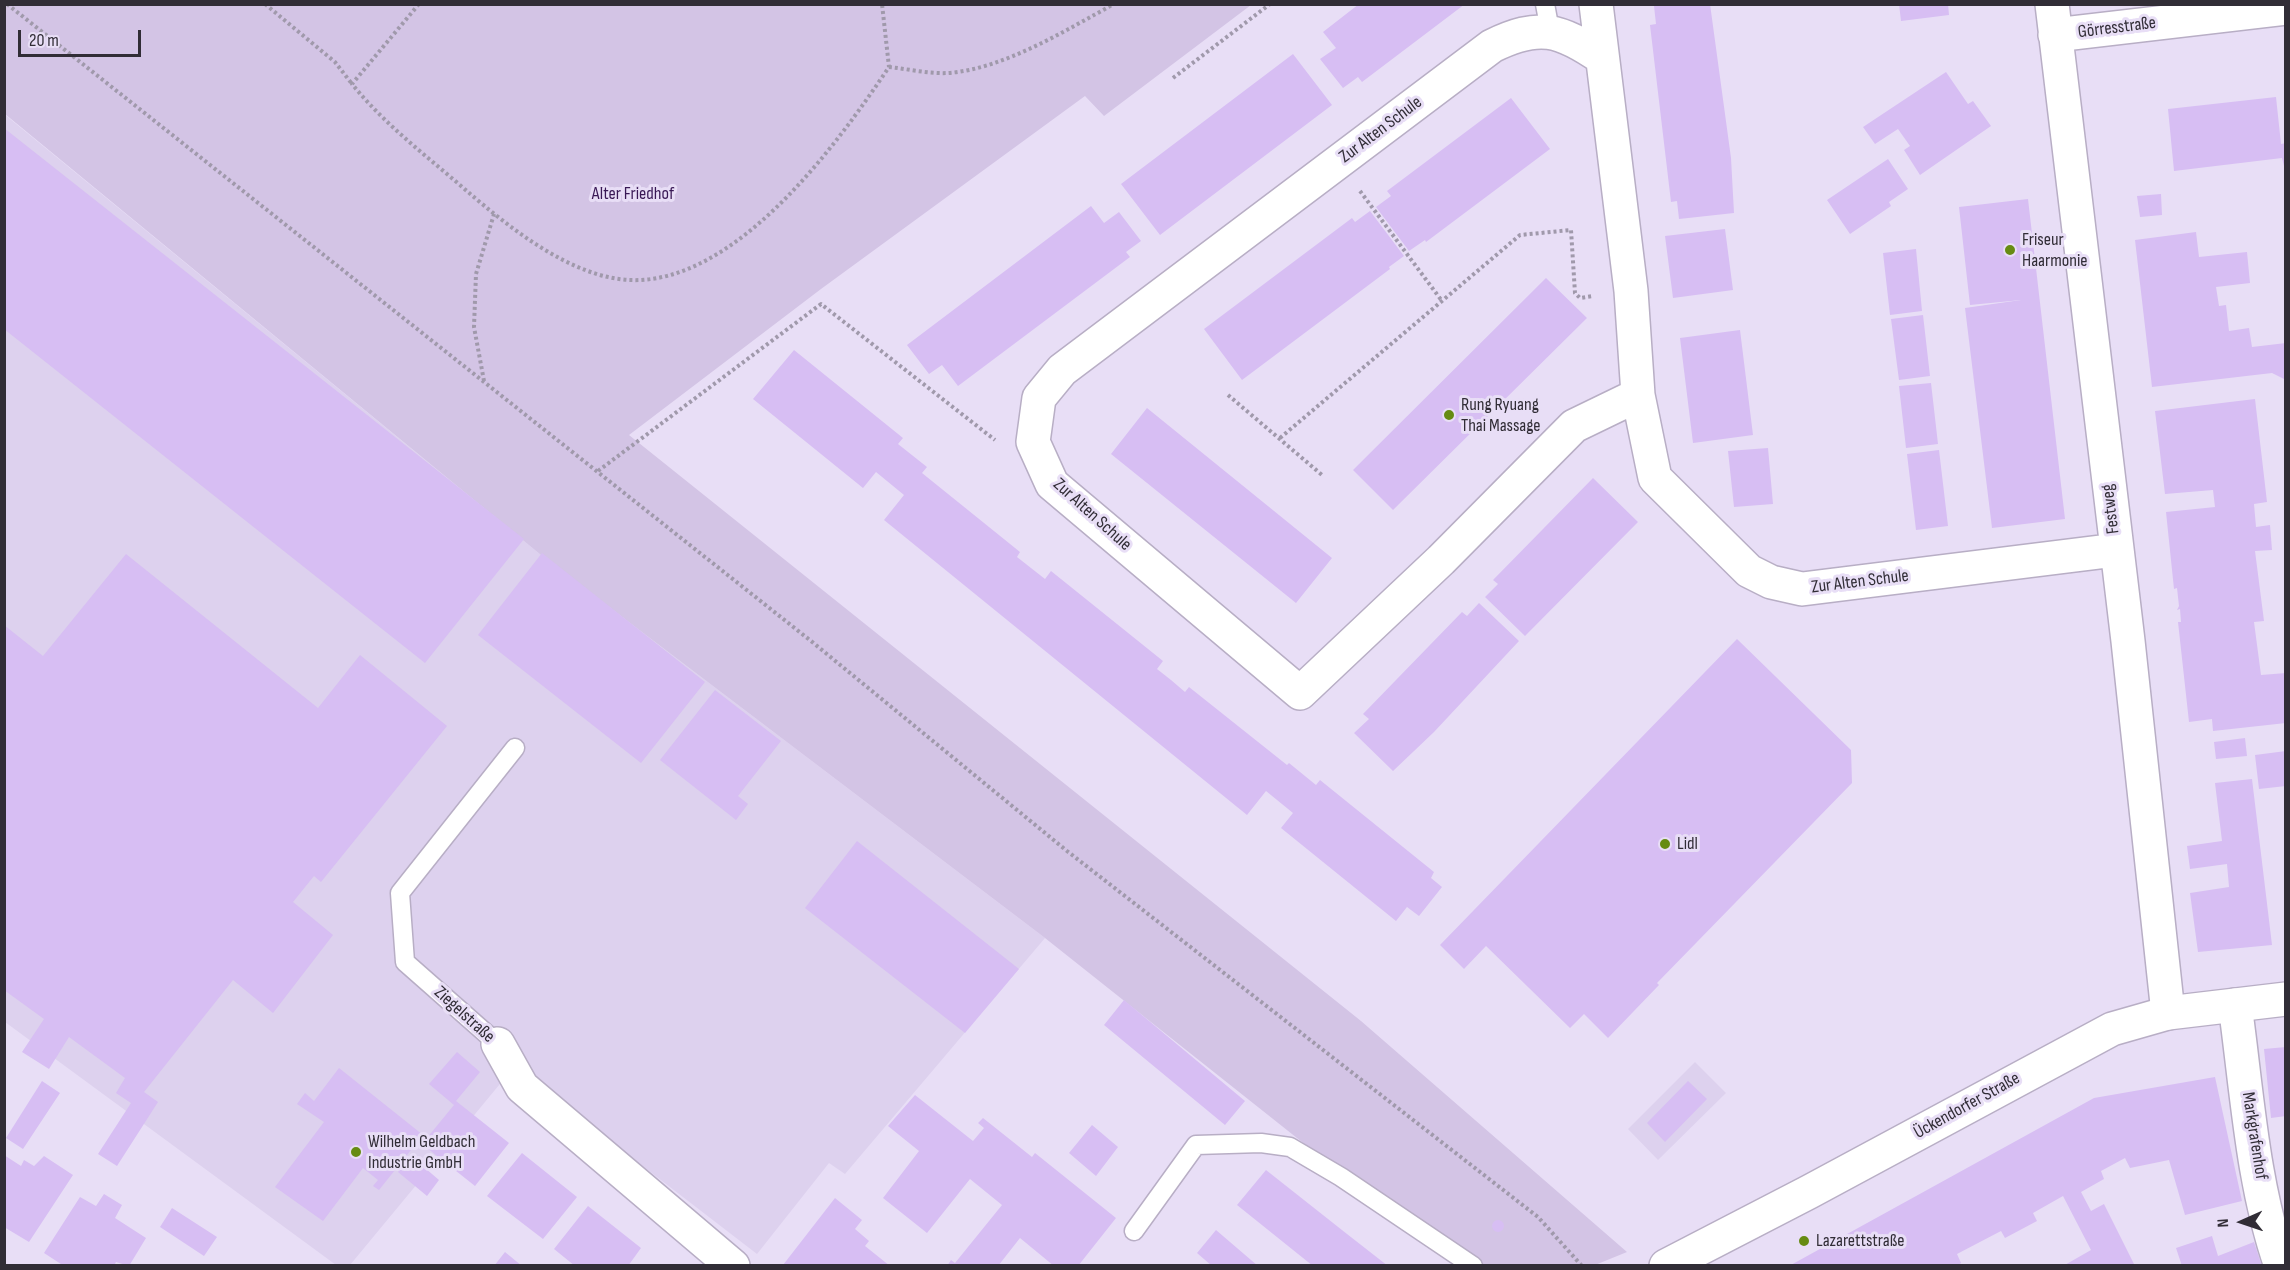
<!DOCTYPE html>
<html>
<head>
<meta charset="utf-8">
<style>
  body { margin:0 }
  #map { position:relative; width:2290px; height:1270px; overflow:hidden; background:#e8def6; font-family:"Sofia Sans Condensed",sans-serif }
  canvas { display:block }
  .frame { position:absolute; inset:0; border:6px solid #312d36; pointer-events:none }
  .north { position:absolute; left:2212px; top:1192px; width:60px; height:60px; -webkit-text-stroke:4px #e8def6; paint-order:stroke; rotate:267deg; font-size:16px; font-weight:700; line-height:24px; text-align:center; color:#312d36 }
  .north::after { content:''; display:block; margin:auto; width:21px; height:27px; background:#312d36; clip-path:polygon(50% 0,100% 100%,50% 72%,0 100%) }
  .scale { position:absolute; left:18px; top:30px; width:123px; height:27px; box-sizing:border-box; border:3px solid #312d36; border-top:0; padding-left:8px; font-size:18px; line-height:21px; white-space:nowrap; color:#312d36; -webkit-text-stroke:4px #e8def6; paint-order:stroke }
</style>
</head>
<body>
<div id="map">
<canvas width="2290" height="1270"></canvas>
<div class="frame"></div>
<div class="north">N</div>
<div class="scale">20 m</div>
</div>
<script>
const ctx = document.querySelector('canvas').getContext('2d');
ctx.lineJoin = 'round';
function fillPath(path, color) {
  ctx.fillStyle = color;
  ctx.fill(path, 'evenodd');
}
function trace(path, color, width, dash) {
  ctx.strokeStyle = color;
  ctx.lineWidth = width;
  ctx.lineCap = dash ? 'butt' : 'round';
  ctx.setLineDash(dash || []);
  ctx.stroke(path);
}
function write(font, color, halo, rows, align = 'center') {
  ctx.font = font + ' "Sofia Sans Condensed",sans-serif';
  ctx.lineWidth = 6;
  ctx.setLineDash([]);
  ctx.textBaseline = 'middle';
  ctx.strokeStyle = halo;
  ctx.fillStyle = color;
  for (const [text, x, y, turn = 0] of rows) {
    ctx.save();
    ctx.translate(x, y);
    ctx.rotate((+turn || 0) * Math.PI / 180);
    ctx.textAlign = isNaN(turn) ? turn : align;
    if (halo) ctx.strokeText(text, 0, 0);
    ctx.fillText(text, 0, 0);
    ctx.restore();
  }
}
const built = new Path2D(`
  M4 114 547 560 1045 938 845 1174 829 1163 757 1254 514 1067 350 1265H336L5 1022Z
  M1695 1062 1726 1093 1658 1160 1628 1129Z`);
const green = new Path2D(`
  M4 5H1251L1104 116 1085 96 821 289 629 435 1361 1021 1627 1252 1595 1265H1457L1045 938 547 560 5 114Z`);
const building = new Path2D(`
  M1359 4H1465L1362 82 1358 77 1343 88 1320 59 1336 48 1323 32Z
  M1667 4H1710L1731 158 1734 213 1679 219 1677 201 1671 202 1650 25 1656 24 1654 6Z
  M1899 4H1948L1949 15 1901 21Z
  M1293 54 1332 105 1160 235 1121 184Z
  M1946 72 1968 104 1973 101 1991 126 1920 175 1904 150 1910 146 1898 129 1875 144 1863 127Z
  M2276 97 2281 144 2286 143V174L2282 158 2174 171 2168 109Z
  M1511 98 1550 149 1426 242 1425 240 1409 251 1376 207 1391 196 1387 191Z
  M4 128 524 539 425 663 4 329Z
  M1888 159 1908 189 1889 202 1891 206 1850 234 1827 200Z
  M2161 194 2162 215 2140 217 2137 196Z
  M2028 199 2065 519 1992 528 1965 308 2021 300 1970 305 1959 207Z
  M1091 206 1104 223 1119 212 1141 241 1126 252 1130 257 958 386 942 365 929 374 907 345Z
  M1370 211 1404 256 1389 267 1390 269 1242 380 1204 329 1352 218 1355 222Z
  M1725 229 1733 290 1673 298 1665 236Z
  M2196 232 2199 257 2247 252 2250 283 2216 287 2219 306 2226 305 2229 331 2249 328 2252 347 2286 343V380L2272 373 2152 387 2135 240Z
  M1916 249 1922 311 1890 315 1883 253Z
  M1546 278 1587 318 1393 510 1353 470Z
  M1923 315 1930 376 1899 380 1891 319Z
  M1740 330 1753 435 1693 443 1680 338Z
  M794 350 903 438 898 444 927 467 922 473 1020 552 1017 557 1045 579 1051 571 1163 661 1157 669 1171 680 1185 692 1189 687 1287 765 1289 763 1316 785 1320 780 1434 872 1431 878 1442 887 1419 916 1407 907 1396 921 1281 828 1293 813 1266 791 1247 815 884 520 904 495 876 472 863 488 753 399Z
  M1931 383 1938 444 1906 448 1899 386Z
  M2255 399 2267 502 2254 504 2256 527 2270 525 2272 550 2255 551 2264 621 2254 622 2261 675 2286 673V723L2213 731 2212 719 2189 722 2178 622H2181L2180 609 2177 610 2179 606 2177 588 2174 589 2166 512 2215 507 2213 490 2165 494 2155 411Z
  M1147 408 1332 558 1296 603 1111 454Z
  M1768 448 1773 504 1734 507 1728 451Z
  M1939 450 1948 526 1916 530 1907 454Z
  M1593 478 1638 522 1525 636 1485 597 1498 584 1493 580Z
  M542 553 705 682 641 763 478 635Z
  M126 554 318 708 360 655 447 726 321 882 314 876 293 902 333 935 273 1013 233 980 144 1092 158 1102 117 1166 98 1154 131 1103 116 1093 125 1078 69 1037 49 1069 22 1052 44 1019 4 990V625L43 656Z
  M1479 603 1519 641 1434 732 1393 771 1354 733 1369 719 1363 714 1462 612 1467 616Z
  M1737 639 1851 750 1852 783 1657 983 1659 985 1608 1038 1584 1014 1570 1028 1486 946 1464 969 1440 945Z
  M715 690 781 741 738 796 748 804 736 820 660 760Z
  M2245 738 2247 756 2216 759 2214 742Z
  M2286 751V786L2259 789 2255 755Z
  M2252 779 2272 945 2198 952 2190 893 2229 887 2227 864 2190 869 2187 846 2222 841 2215 783Z
  M857 841 1019 969 965 1033 805 908Z
  M1124 1000 1245 1101 1225 1125 1104 1025Z
  M2286 1047V1116L2271 1118 2264 1049Z
  M457 1052 480 1072 456 1101 509 1143 475 1186 422 1144 454 1105 429 1084Z
  M339 1068 423 1135 379 1190 373 1186 378 1180 363 1168 323 1221 275 1187 324 1122 297 1104 305 1093 314 1101Z
  M2215 1077 2242 1201 2185 1215 2169 1160 2130 1168 2125 1158 2101 1171 2104 1179 2081 1192 2091 1211 2104 1204 2135 1266H2063L2091 1250 2063 1196 2033 1213 2037 1221 2005 1238 2001 1231 1957 1254 1961 1263 1957 1266H1789L2094 1098Z
  M42 1081 60 1093 23 1149 6 1138Z
  M1688 1081 1707 1099 1665 1142 1647 1123Z
  M915 1095 973 1141 984 1128 978 1123 983 1118 1032 1157 1035 1153 1116 1218 1078 1266H1054L1020 1238 998 1266H947L951 1260 955 1263 1002 1205 970 1179 927 1233 883 1198 919 1151 888 1126Z
  M1092 1125 1118 1147 1096 1176 1069 1153Z
  M522 1153 577 1197 543 1239 487 1196Z
  M4 1155 21 1166 24 1160 34 1166 44 1156 73 1175 29 1242 4 1227Z
  M411 1156 439 1180 427 1196 398 1172Z
  M1266 1170 1347 1234 1388 1266H1313L1237 1205Z
  M104 1194 122 1205 115 1218 146 1238 129 1266 116 1262 114 1266H64L44 1253 80 1197 96 1206Z
  M835 1198 862 1220 855 1229 869 1241 865 1246 890 1266 783 1265Z
  M588 1206 641 1248 628 1266H575L554 1249Z
  M172 1208 217 1237 204 1256 160 1227Z
  M1492 1226a6 6 0 1 1 12 0a6 6 0 1 1-12 0Z
  M1216 1230 1258 1266H1212L1197 1253Z
  M2212 1236 2218 1256 2254 1242 2262 1266H2182L2176 1248Z
  M505 1252 522 1266H494Z`);
const path = new Path2D(`
  M7 4 811 641 1067 851 1538 1217 1582 1266
  M265 4 335 62 352 84
  M419 4 352 84C385 125 428 157 468 192 510 228 571 277 629 280 735 285 836 146 889 67L882 4
  M889 67C908 69 929 74 948 73 1004 69 1066 30 1114 4
  M1173 78 1270 4
  M1360 191 1442 301
  M484 381 474 327 476 274 494 214
  M1228 395 1322 475
  M1280 438 1520 235 1571 230 1575 293 1580 298 1593 296
  M598 471 821 304 995 440`);
const lane = new Path2D(`
  M1545 4 1550 31
  M498 1044 405 962 400 893 515 748
  M1134 1231 1196 1145 1261 1143 1290 1147 1341 1177 1473 1266`);
const street = new Path2D(`
  M1596 4 1631 291 1638 395 1655 478 1749 571 1771 582 1802 589 2116 550
  M2052 4 2128 641 2168 1013
  M2055 35 2286 8
  M1602 58C1560 29 1539 23 1492 46L1062 370 1039 398 1033 442 1052 484 1300 693 1441 560 1574 426 1638 395
  M2235 1005C2247 1091 2252 1183 2281 1266
  M498 1044 522 1087 733 1266`);
const secondary = new Path2D(`
  M1666 1266 1809 1192 2112 1029 2168 1013 2286 999`);
const markers = [
  [2010,250,6,"#668b12"],
  [1449,415,6,"#668b12"],
  [1665,844,6,"#668b12"],
  [356,1152,6,"#668b12"],
  [1804,1241,6,"#668b12"]
];
const streetNames = [
  ["Görresstraße",2117,28,-7],
  ["Zur Alten Schule",1381,130,-37],
  ["Festweg",2111,509,-97],
  ["Zur Alten Schule",1092,515,42],
  ["Zur Alten Schule",1860,582,-7],
  ["Ziegelstraße",464,1015,42],
  ["Ückendorfer Straße",1967,1106,-29],
  ["Markgrafenhof",2254,1136,81]
];
const parkNames = [
  ["Alter Friedhof",633,194]
];
const poiNames = [
  ["Friseur",2022,240],
  ["Haarmonie",2022,261],
  ["Rung Ryuang",1461,405],
  ["Thai Massage",1461,426],
  ["Lidl",1677,844],
  ["Wilhelm Geldbach",368,1142],
  ["Industrie GmbH",368,1163],
  ["Lazarettstraße",1816,1241]
];
fillPath(built, '#ddd1ee');
fillPath(green, '#d3c4e5');
fillPath(building, '#d7bef3');
trace(lane, '#b8aec5', 21);
trace(street, '#b8aec5', 36);
trace(secondary, '#b8aec5', 36);
trace(path, '#a099ab', 4, [3, 3]);
trace(lane, '#fff', 18);
trace(street, '#fff', 33);
trace(secondary, '#fff', 33);
for (const [x, y, r, color] of markers) {
  const dot = new Path2D();
  dot.arc(x, y, r, 0, 2 * Math.PI);
  ctx.fillStyle = color;
  ctx.fill(dot);
  trace(dot, '#e8def6', 2);
}
write('18px', '#312d36', '#e8def6', streetNames);
write('18px', '#391855', '#e8def6', parkNames);
write('18px', '#312d36', '#e8def6', poiNames, 'left');
</script>
</body>
</html>
